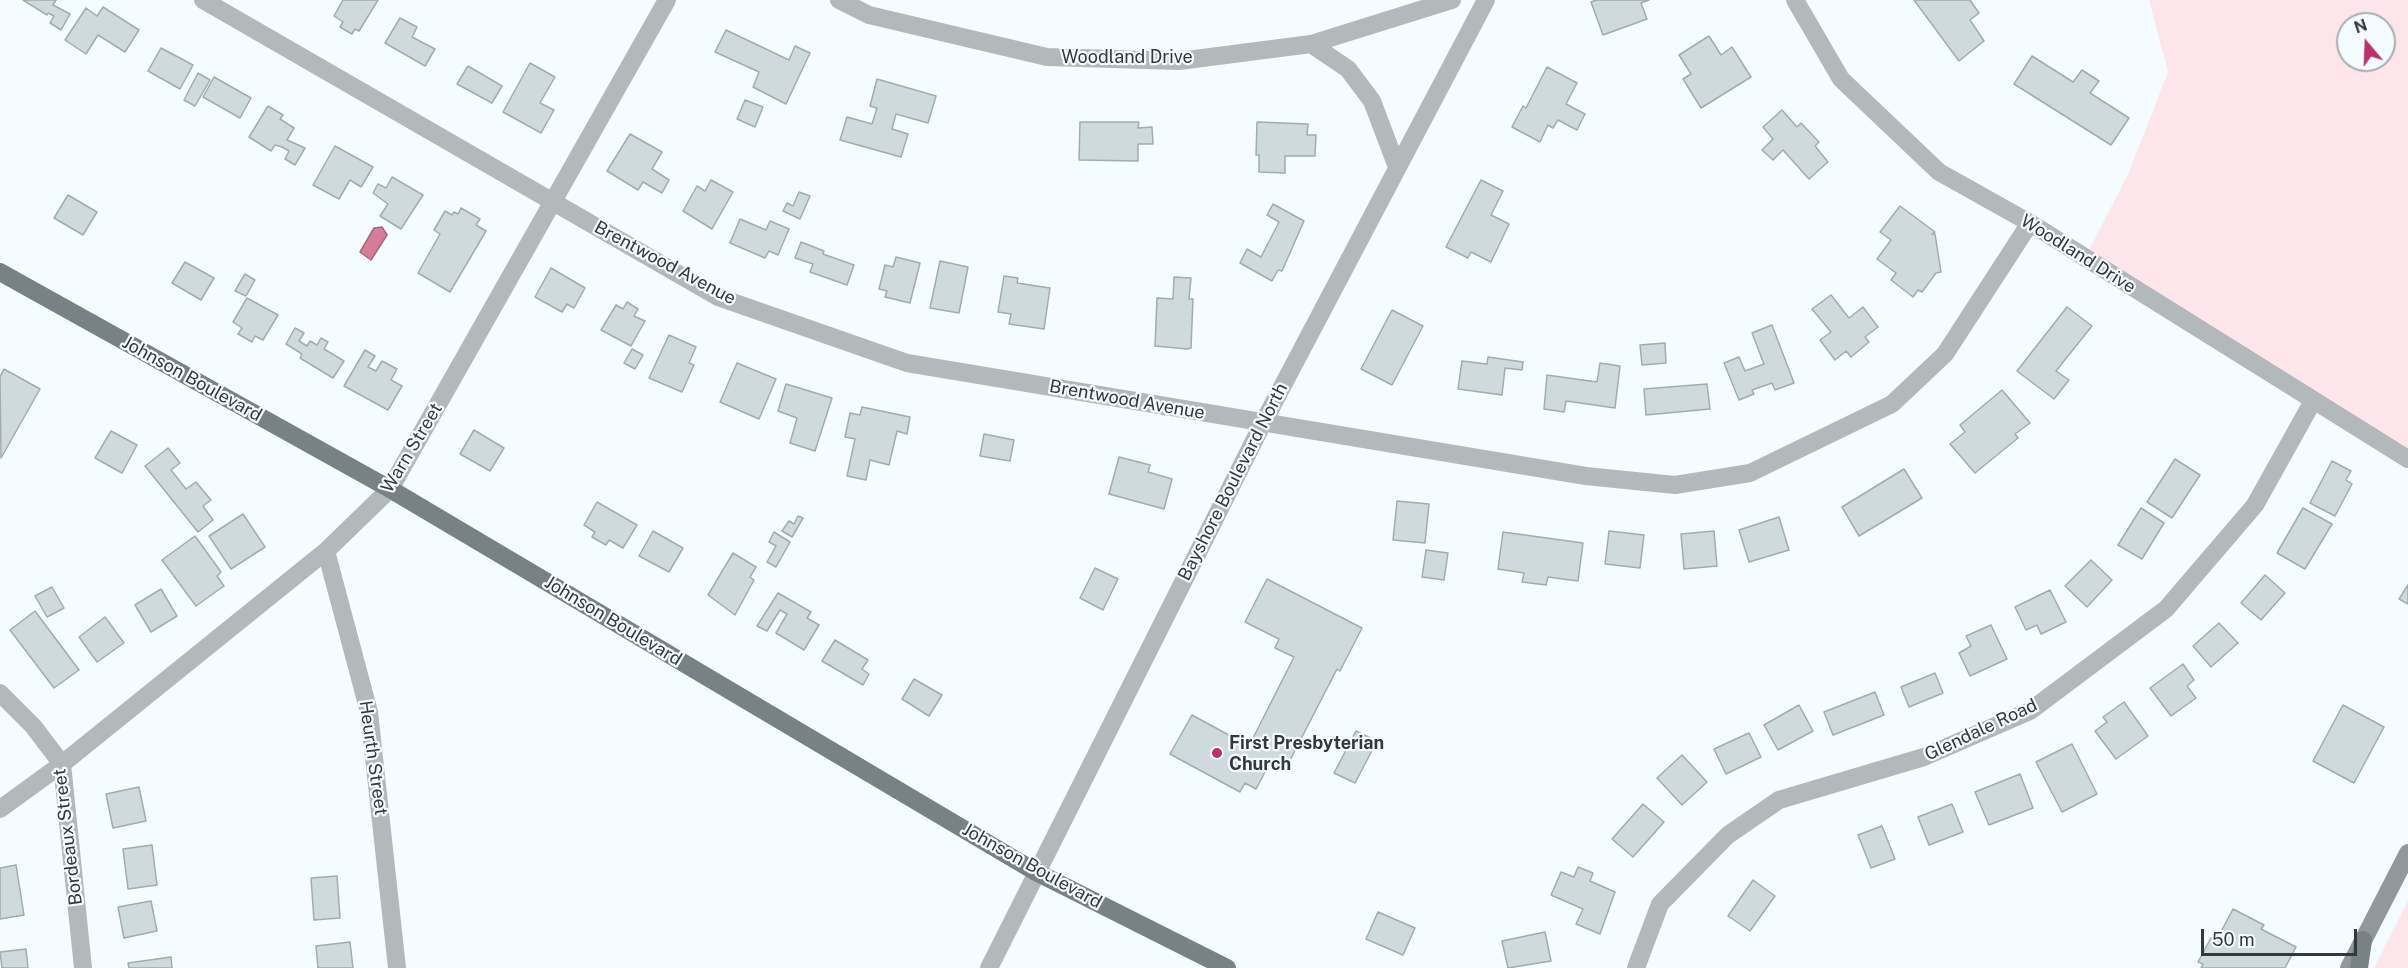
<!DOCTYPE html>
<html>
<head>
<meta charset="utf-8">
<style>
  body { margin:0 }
  #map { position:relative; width:2408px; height:968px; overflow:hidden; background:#f5fcff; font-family:"Public Sans",sans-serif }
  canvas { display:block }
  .north { position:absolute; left:2336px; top:12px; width:60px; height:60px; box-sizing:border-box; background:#f5fcff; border:2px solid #a8aeb0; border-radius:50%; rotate:341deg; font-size:16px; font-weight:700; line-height:24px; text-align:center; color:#34383a }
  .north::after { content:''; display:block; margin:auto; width:21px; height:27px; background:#ba316d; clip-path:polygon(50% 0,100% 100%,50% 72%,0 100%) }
  .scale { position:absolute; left:2201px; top:929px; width:156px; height:27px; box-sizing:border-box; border:3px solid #34383a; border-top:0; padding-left:8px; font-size:18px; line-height:21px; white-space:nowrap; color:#34383a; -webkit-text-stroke:4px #f5fcff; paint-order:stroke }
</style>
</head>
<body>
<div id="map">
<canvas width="2408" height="968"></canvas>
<div class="north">N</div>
<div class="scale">50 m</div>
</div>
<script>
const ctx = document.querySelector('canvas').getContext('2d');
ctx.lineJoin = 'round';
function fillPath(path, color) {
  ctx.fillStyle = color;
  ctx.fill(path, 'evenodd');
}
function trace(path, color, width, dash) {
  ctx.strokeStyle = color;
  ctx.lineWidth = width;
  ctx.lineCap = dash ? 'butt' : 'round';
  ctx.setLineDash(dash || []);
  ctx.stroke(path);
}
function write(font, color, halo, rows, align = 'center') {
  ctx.font = font + ' "Public Sans",sans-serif';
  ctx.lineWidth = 4.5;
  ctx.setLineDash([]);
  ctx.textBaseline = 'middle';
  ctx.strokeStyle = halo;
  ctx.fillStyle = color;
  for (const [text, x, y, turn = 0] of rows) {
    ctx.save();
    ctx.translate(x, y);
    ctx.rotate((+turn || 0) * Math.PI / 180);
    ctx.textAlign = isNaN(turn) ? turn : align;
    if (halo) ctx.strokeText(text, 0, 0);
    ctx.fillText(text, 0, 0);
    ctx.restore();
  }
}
const green = new Path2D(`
  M2149 0H2408V459L2085 258 2129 172 2168 72ZM2348 24H2384V60H2348Z
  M2408 901V968H2374Z`);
const water = new Path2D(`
  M382 227 387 235 371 260 360 252 374 228Z`);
const building = new Path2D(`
  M23 0H56L53 5 70 14 61 30 50 23 54 16 48 13 47 15Z
  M343 0H378L359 31 355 29 352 34 340 27 343 22 334 16Z
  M1596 0H1649L1641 3 1647 19 1603 35 1591 2Z
  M1914 0H1970L1979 13 1970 20 1984 41 1959 61Z
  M103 7 139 30 125 52 98 35 86 54 65 40 86 8 97 16Z
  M400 18 417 27 412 37 435 49 425 66 385 43Z
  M726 30 789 60 795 46 810 53 786 104 753 87 759 72 715 52Z
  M1709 36 1721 55 1732 47 1751 77 1701 108 1683 79 1691 74 1679 55Z
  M161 48 193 65 180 89 148 71Z
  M2032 56 2073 82 2082 70 2099 81 2090 93 2129 118 2111 145 2014 84Z
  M530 63 555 77 540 103 554 110 541 133 503 112Z
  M468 66 502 86 492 103 457 84Z
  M1547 67 1577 83 1566 104 1585 114 1577 130 1558 120 1553 128 1548 125 1540 142 1512 127 1523 106 1526 108Z
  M198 73 210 80 195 106 184 100Z
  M214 77 251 98 240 118 203 97Z
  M877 79 936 96 928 123 896 114 892 129 908 134 901 157 840 140 847 117 872 124 877 108 870 106Z
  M745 100 763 107 755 127 737 119Z
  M268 106 283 115 280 119 294 128 287 140 305 148 295 165 285 159 289 151 282 147 275 145 271 151 249 137Z
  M1782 110 1797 127 1801 123 1819 142 1815 146 1828 162 1809 179 1783 150 1773 160 1762 150 1773 139 1763 127Z
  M1080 122H1139L1138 128 1152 127 1153 144H1138V161L1079 160Z
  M1257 122 1308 124 1307 135H1316L1315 156H1285V173L1259 172V155H1256Z
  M630 134 662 152 652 169 669 180 662 193 643 182 638 190 607 171Z
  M335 146 373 167 361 187 350 180 339 199 313 185Z
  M392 177 423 195 401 229 380 216 388 204 373 193 378 184 386 188Z
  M711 180 733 192 712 229 683 211 697 186 705 191Z
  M1481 180 1503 191 1491 215 1509 224 1491 262 1471 252 1468 258 1446 247Z
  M799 192 810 196 800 219 783 211 787 203 793 206Z
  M68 195 97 212 83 235 54 218Z
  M1273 204 1304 221 1282 271 1278 270 1272 281 1240 263 1247 249 1261 257 1279 222 1267 215Z
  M1900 206 1935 232 1932 234H1935L1941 272 1936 273 1922 292 1918 290 1913 297 1891 280 1896 273 1877 259 1891 240 1880 232Z
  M461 208 480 219 476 225 486 231 450 292 418 273 440 234 434 230 445 211 452 215 454 212 458 214Z
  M740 219 766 230 770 221 789 229 778 255 769 251 765 258 730 243Z
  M801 242 824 251 823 254 854 265 847 285 810 272 813 264 795 258Z
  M896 257 920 263 910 303 885 297 887 291 879 289 885 265 893 267Z
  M940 261 968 267 959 313 930 308Z
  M185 262 214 278 201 300 172 283Z
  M551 268 585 288 574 308 567 304 562 312 535 297Z
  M245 274 255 280 246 296 235 291Z
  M1004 276 1018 278 1017 283 1050 288 1044 329 1009 324 1011 314 998 312Z
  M1174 277 1191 278 1189 299H1193L1191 348 1187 349 1155 346 1157 298 1173 299Z
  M1831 295 1849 318 1863 307 1878 327 1865 337 1869 342 1851 357 1846 351 1835 360 1820 340 1831 332 1812 309Z
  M247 298 278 315 263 340 255 336 252 342 238 334 242 328 233 322Z
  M627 302 638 309 634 316 645 321 631 346 601 330 616 305 623 309Z
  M2067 307 2092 326 2056 371 2069 380 2054 399 2017 371Z
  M1392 310 1423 326 1392 385 1361 369Z
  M1772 325 1794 383 1775 390 1772 383 1752 390 1754 394 1739 400 1724 363 1739 357 1745 371 1764 364 1752 333Z
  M295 328 304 333 299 341 307 346 310 341 317 345 321 338 328 342 324 349 344 361 333 378 300 358 302 354 286 344Z
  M669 335 696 347 689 363 694 365 682 392 649 378Z
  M1665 343 1666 363 1642 365 1640 345Z
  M632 349 643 355 635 369 624 363Z
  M365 350 375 356 368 367 376 371 382 361 397 369 391 380 402 386 388 410 344 386Z
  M1488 357 1523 362 1522 370 1505 368 1502 395 1458 389 1462 361 1487 364Z
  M737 363 776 379 759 419 720 402Z
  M1600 363 1620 366 1615 408 1566 401 1564 412 1544 409 1547 375 1597 382Z
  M4 369 40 389 1 458 0 377Z
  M786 384 832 398 815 451 790 443 797 418 778 411Z
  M1707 384 1710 409 1646 415 1644 389Z
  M2002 390 2030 423 2015 434 2018 438 1975 473 1950 444 1965 432 1960 425Z
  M862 407 910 417 907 434 897 431 889 465 870 460 866 480 847 476 855 439 845 437 850 413 860 415Z
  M474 430 504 448 490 471 460 454Z
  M111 431 137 445 122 473 95 458Z
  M984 434 1014 440 1010 461 980 456Z
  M168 448 180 463 171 470 186 489 196 482 211 500 203 506 213 520 198 532 145 466Z
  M1119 457 1150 465 1148 472 1172 479 1164 509 1109 494Z
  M2175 459 2200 475 2172 518 2147 502Z
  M2332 461 2351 471 2346 480 2352 484 2335 516 2310 503Z
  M1904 469 1922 498 1859 536 1842 507Z
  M1397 501 1429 504 1425 543 1393 540Z
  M597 502 637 525 623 548 609 540 606 545 592 537 595 532 584 525Z
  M2141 508 2164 523 2142 559 2118 545Z
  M2303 508 2332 524 2305 569 2277 553Z
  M243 514 265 547 231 569 209 536Z
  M798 516 803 518 792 537 782 531 789 521 794 524Z
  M1779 517 1789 550 1749 562 1739 530Z
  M653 531 683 548 669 572 639 556Z
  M1609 531 1644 535 1640 568 1605 564Z
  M1714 531 1717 566 1684 569 1681 534Z
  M774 532 790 542 776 567 767 562 776 546 769 542Z
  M1503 532 1583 543 1578 581 1548 577 1546 585 1522 582 1524 573 1498 569Z
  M195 536 221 572 217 576 224 586 196 606 162 560Z
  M1426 550 1448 553 1444 580 1422 577Z
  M733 553 756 567 750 577 754 580 735 615 708 595Z
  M2091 560 2112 580 2087 607 2065 586Z
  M1095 568 1118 579 1103 610 1080 598Z
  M2265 575 2285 593 2261 620 2241 603Z
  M1267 579 1362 628 1340 671 1337 669 1286 768 1271 761 1256 789 1245 783 1240 792 1170 754 1192 715 1249 746 1294 657 1275 648 1279 639 1245 622Z
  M2408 585V604L2399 599Z
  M52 587 64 608 47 617 35 596Z
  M161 589 177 616 151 632 135 605Z
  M2050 590 2066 622 2041 634 2037 625 2026 630 2015 607Z
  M778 593 811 612 807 618 819 625 804 650 776 633 787 614 780 610 767 631 757 626Z
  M35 611 79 670 54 688 10 630Z
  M105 617 124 643 97 662 79 637Z
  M2219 623 2238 643 2211 667 2193 646Z
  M1991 625 2007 659 1970 676 1959 653 1971 646 1966 636Z
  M835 640 868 660 862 669 869 674 863 685 822 661Z
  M2183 664 2194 680 2187 686 2196 698 2171 716 2150 688Z
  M1935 673 1943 693 1909 707 1901 687Z
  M914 679 942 695 929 716 902 699Z
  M1875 692 1884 715 1833 735 1824 712Z
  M2124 702 2148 736 2116 759 2095 731 2107 722 2103 717Z
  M1799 705 1813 731 1778 750 1764 725Z
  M2343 705 2384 727 2354 783 2313 761Z
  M1356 731 1377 741 1355 783 1334 773Z
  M1749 733 1761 757 1726 774 1714 749Z
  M2072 744 2097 794 2062 812 2036 762Z
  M1682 755 1707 782 1682 805 1657 778Z
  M2020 774 2033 808 1989 825 1975 792Z
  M139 787 146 821 113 828 106 794Z
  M1643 804 1664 822 1633 857 1612 839Z
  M1952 804 1963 832 1929 845 1918 817Z
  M1882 826 1895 859 1871 868 1858 835Z
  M152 845 157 885 128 889 123 849Z
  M16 865 24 915 0 919V868Z
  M1578 867 1593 873 1590 881 1615 892 1600 934 1576 924 1583 909 1551 895 1561 872 1574 877Z
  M337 876 340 918 314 920 311 878Z
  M1753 880 1775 896 1750 931 1728 916Z
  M151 901 157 931 124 938 118 907Z
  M2233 909 2264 925 2261 929 2296 947 2285 968H2201L2203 964 2198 962 2211 938 2216 941Z
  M1378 912 1415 928 1403 955 1366 939Z
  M1545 932 1551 961 1508 968 1502 941Z
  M350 942 353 968H318L316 946Z
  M26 949 28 968H2L0 952Z
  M171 957 172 968H129L128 963Z`);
const street = new Path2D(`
  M203 0 718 297 907 363 1586 476 1675 485 1750 473 1892 404 1945 354 2030 223
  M839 0 869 15 1047 57 1179 61 1311 44 1452 0
  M1795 0 1841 79 1939 172 2030 223 2408 459
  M1311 44 1348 69 1372 101 1397 167
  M326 551 369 712 397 968
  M0 693 33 726 62 764 83 968
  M0 809 62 764 326 551 390 489 667 0
  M989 968 1263 423 1486 0
  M1636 968 1660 904 1728 835 1779 800 1924 757 2030 711 2166 609 2255 505 2313 401`);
const secondary = new Path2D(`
  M2349 968 2408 853`);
const primary = new Path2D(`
  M0 272 390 489 1036 872 1227 968
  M2359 968 2363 940`);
const markers = [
  [1217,753,6,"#ba316d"]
];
const streetNames = [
  ["Woodland Drive",1127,57],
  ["Woodland Drive",2078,254,32],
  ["Brentwood Avenue",665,263,28],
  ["Johnson Boulevard",192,379,29],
  ["Brentwood Avenue",1127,400,10],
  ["Warn Street",412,448,-59],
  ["Bayshore Boulevard North",1233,482,-63],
  ["Johnson Boulevard",613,621,31],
  ["Glendale Road",1981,730,-25],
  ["Heurth Street",373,758,82],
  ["Bordeaux Street",68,837,-97],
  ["Johnson Boulevard",1032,866,29]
];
const poiNames = [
  ["First Presbyterian",1229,743],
  ["Church",1229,764]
];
fillPath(green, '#fee5ec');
fillPath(water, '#d67b9a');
trace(water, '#a5677d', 1.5);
fillPath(building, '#cedade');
trace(building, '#a0acb0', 1.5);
trace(street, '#b3b9ba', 18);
trace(secondary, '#91989b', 18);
trace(primary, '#788185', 18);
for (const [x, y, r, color] of markers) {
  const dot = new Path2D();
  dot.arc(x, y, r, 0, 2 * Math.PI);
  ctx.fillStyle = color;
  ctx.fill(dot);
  trace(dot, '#f5fcff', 2);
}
write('18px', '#34383a', '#f5fcff', streetNames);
write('bold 18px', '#34383a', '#f5fcff', poiNames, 'left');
</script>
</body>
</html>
